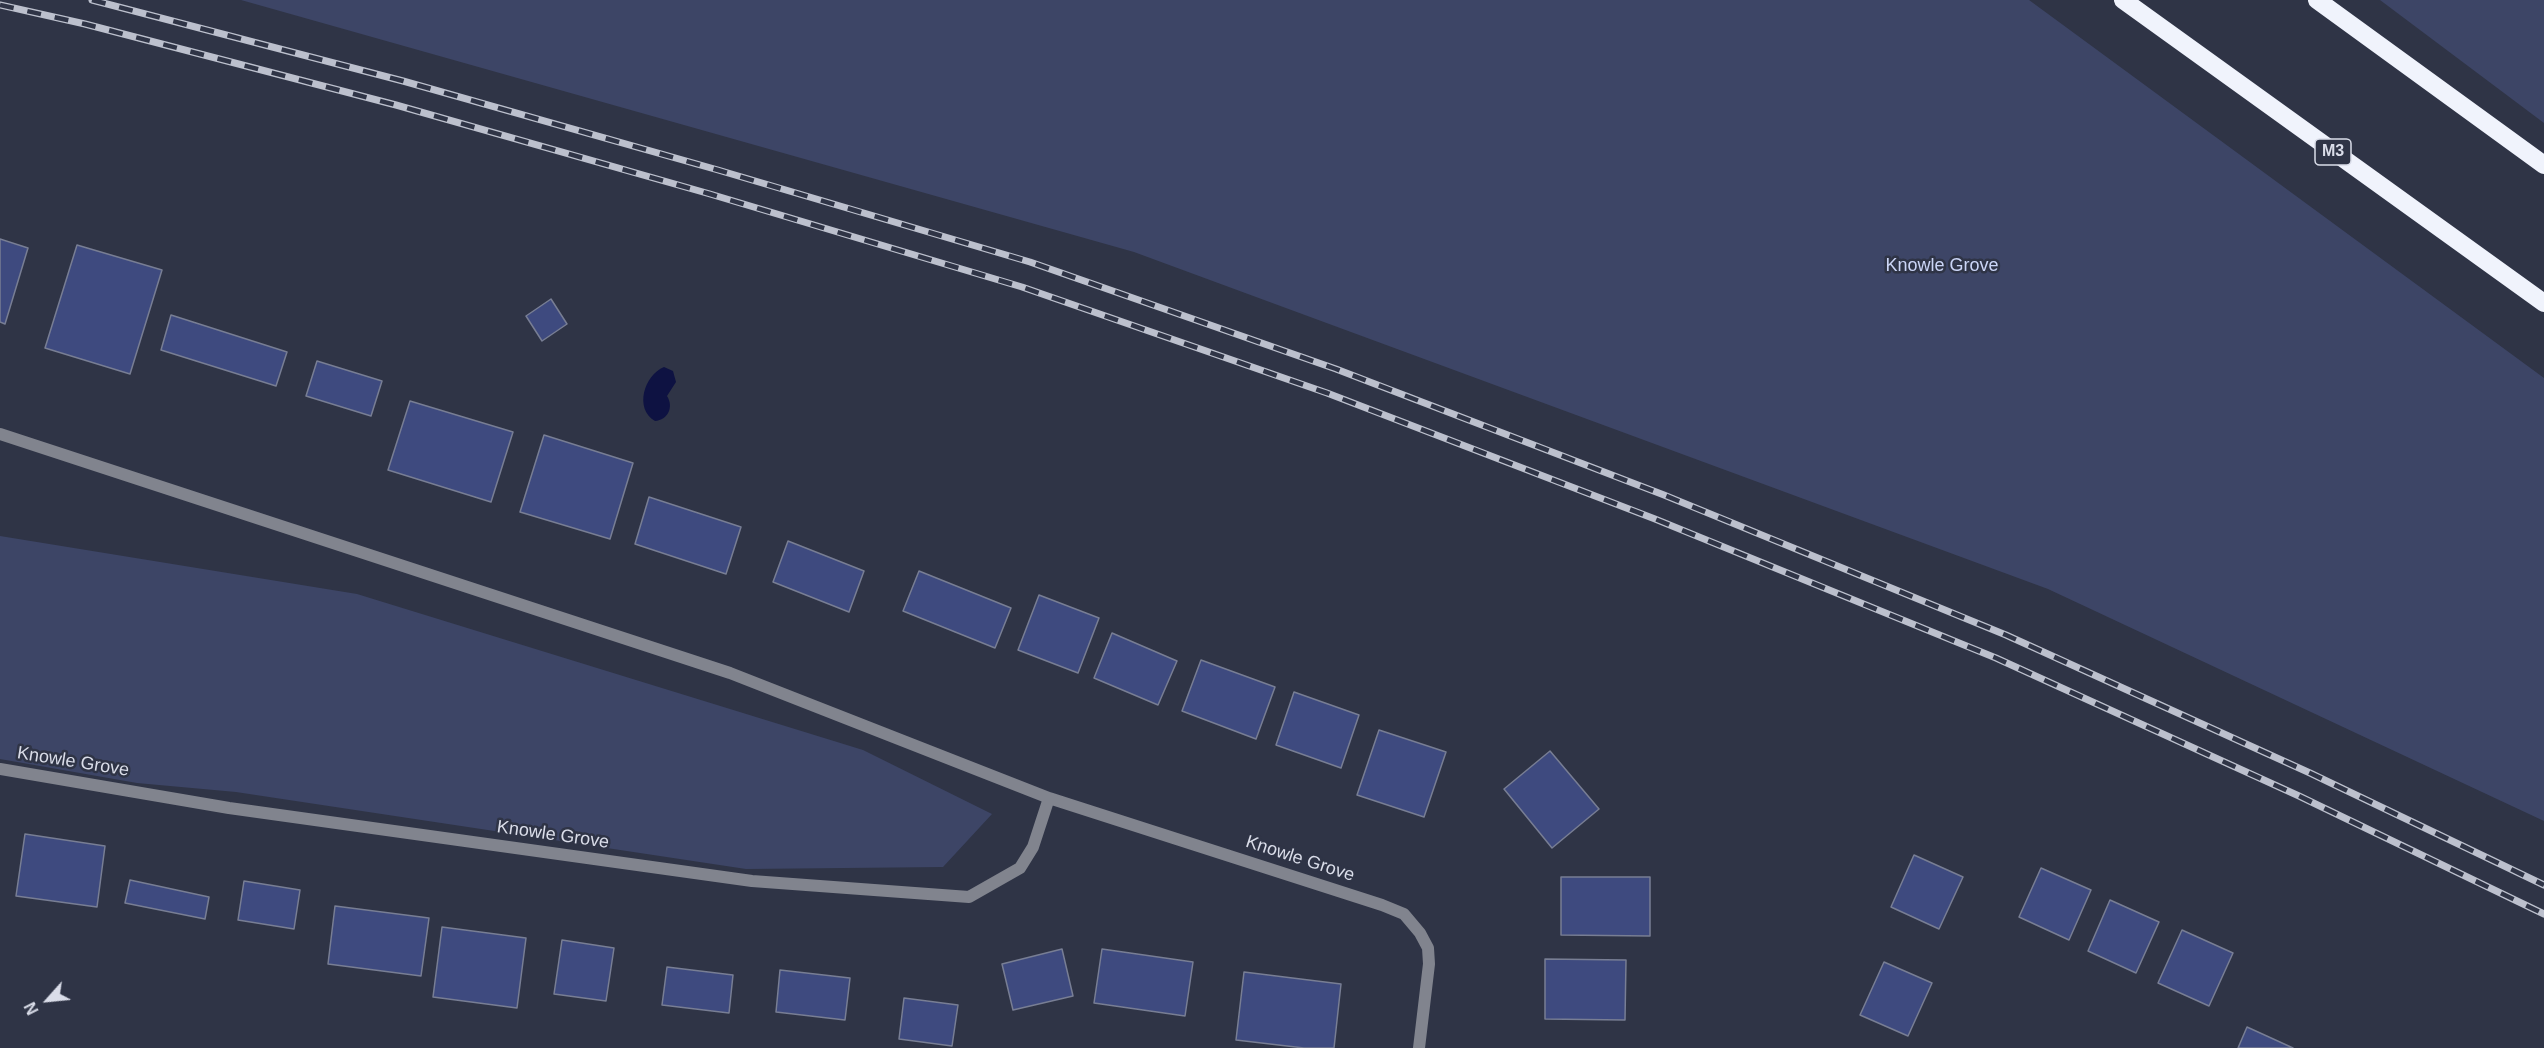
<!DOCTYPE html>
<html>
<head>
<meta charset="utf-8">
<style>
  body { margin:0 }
  #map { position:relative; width:2544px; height:1048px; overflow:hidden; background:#2f3446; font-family:Arial,sans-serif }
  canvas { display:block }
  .north { position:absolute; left:18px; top:970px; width:60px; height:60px; -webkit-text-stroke:4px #2f3446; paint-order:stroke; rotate:243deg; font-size:16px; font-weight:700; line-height:24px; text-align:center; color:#dadde9 }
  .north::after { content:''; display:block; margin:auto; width:21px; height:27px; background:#dadde9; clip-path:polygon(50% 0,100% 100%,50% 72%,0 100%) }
</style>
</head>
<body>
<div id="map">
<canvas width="2544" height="1048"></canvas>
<div class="north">N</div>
</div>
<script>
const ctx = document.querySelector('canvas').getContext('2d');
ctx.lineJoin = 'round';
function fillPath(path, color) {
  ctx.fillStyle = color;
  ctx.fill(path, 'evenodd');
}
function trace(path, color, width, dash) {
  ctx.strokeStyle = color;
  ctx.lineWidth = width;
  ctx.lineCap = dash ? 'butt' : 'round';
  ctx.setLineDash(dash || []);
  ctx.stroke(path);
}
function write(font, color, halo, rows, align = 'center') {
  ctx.font = font + ' Arial,sans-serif';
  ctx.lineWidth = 5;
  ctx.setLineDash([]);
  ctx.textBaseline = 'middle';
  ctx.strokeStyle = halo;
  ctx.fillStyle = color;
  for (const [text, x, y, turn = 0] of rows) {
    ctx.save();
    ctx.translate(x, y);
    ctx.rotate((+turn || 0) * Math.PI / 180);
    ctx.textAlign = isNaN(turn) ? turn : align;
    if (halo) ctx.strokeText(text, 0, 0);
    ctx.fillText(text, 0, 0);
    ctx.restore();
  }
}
const green = new Path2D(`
  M241 0H2029L2544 378V821L2048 589 1134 252Z
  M2380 0H2544V123Z
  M0 536 357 594 863 750 992 814 943 867 746 869 236 792 137 783 0 759Z`);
const water = new Path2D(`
  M664 367 673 371 676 382 667 396C674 407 668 420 655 421 634 409 644 375 664 367Z`);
const building = new Path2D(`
  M0 239 28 248 5 324 0 322Z
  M77 245 162 270 130 374 45 348Z
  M551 299 567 324 542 341 526 316Z
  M171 315 287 352 276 386 161 350Z
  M317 361 382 381 371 416 306 396Z
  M410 401 513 432 491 502 388 470Z
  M544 435 633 463 610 539 520 512Z
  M649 497 741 527 726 574 635 544Z
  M788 541 864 571 849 612 773 582Z
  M919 571 1011 608 995 648 903 611Z
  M1039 595 1099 618 1078 673 1018 650Z
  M1112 633 1177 661 1158 705 1094 678Z
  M1201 660 1275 687 1256 739 1182 711Z
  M1294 692 1359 715 1341 768 1276 745Z
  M1379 730 1446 752 1424 817 1357 795Z
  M1550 751 1599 809 1552 848 1504 789Z
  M25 834 105 846 97 907 16 896Z
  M1914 855 1963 877 1939 929 1891 907Z
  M2041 868 2091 890 2069 940 2019 917Z
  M1561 877H1650V936L1561 935Z
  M130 880 209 897 205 919 125 903Z
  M244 881 300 890 294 929 238 920Z
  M2110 900 2159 922 2136 973 2088 951Z
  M335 906 429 918 421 976 328 964Z
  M442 927 526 938 517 1008 433 997Z
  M2182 930 2233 953 2209 1006 2158 983Z
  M562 940 614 948 606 1001 554 994Z
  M1062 949 1073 996 1013 1010 1002 964Z
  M1102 949 1193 962 1185 1016 1094 1003Z
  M1545 959 1626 960 1625 1020 1545 1019Z
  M1884 962 1932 983 1908 1036 1860 1015Z
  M667 967 733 975 729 1013 662 1005Z
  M780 970 850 978 845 1020 776 1012Z
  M1244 972 1341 984 1334 1048H1304L1236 1040Z
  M904 998 958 1005 952 1046 899 1039Z
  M2247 1027 2293 1048H2238Z`);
const street = new Path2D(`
  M0 434 730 673 1049 798 1382 905 1404 914 1420 933 1428 948 1429 964 1419 1048
  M0 769 229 808 752 881 969 897 1020 868 1033 847 1049 798`);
const highway = new Path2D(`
  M2123 0 2544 303
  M2317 0 2544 165`);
const rail = new Path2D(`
  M92 0 403 81 718 170 1030 262 1336 369 1664 495 2006 635 2310 773 2544 885
  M0 5 85 24 396 105 710 194 1022 287 1327 393 1655 519 1996 658 2299 796 2544 914`);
const shields = [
  [2333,152,36]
];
const shieldNames = [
  ["M3",2333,152]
];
const parkNames = [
  ["Knowle Grove",1942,266]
];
const streetNames = [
  ["Knowle Grove",73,762,9],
  ["Knowle Grove",553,835,8],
  ["Knowle Grove",1300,859,18]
];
fillPath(green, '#3d4566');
fillPath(water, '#0e1242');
fillPath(building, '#3e4a7f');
trace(building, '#787e94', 1.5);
trace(street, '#81848e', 12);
trace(highway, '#f0f3fc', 18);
trace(rail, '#bcc0cd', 7);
trace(rail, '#2f3446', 4.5, [14]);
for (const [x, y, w] of shields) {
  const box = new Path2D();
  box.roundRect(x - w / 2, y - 13, w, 26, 4.5);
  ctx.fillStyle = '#2f3446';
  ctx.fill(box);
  trace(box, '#dadde9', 1.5);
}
write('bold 16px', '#dadde9', null, shieldNames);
write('18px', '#cbd5f6', '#2f3446', parkNames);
write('18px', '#dadde9', '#2f3446', streetNames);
</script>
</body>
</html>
